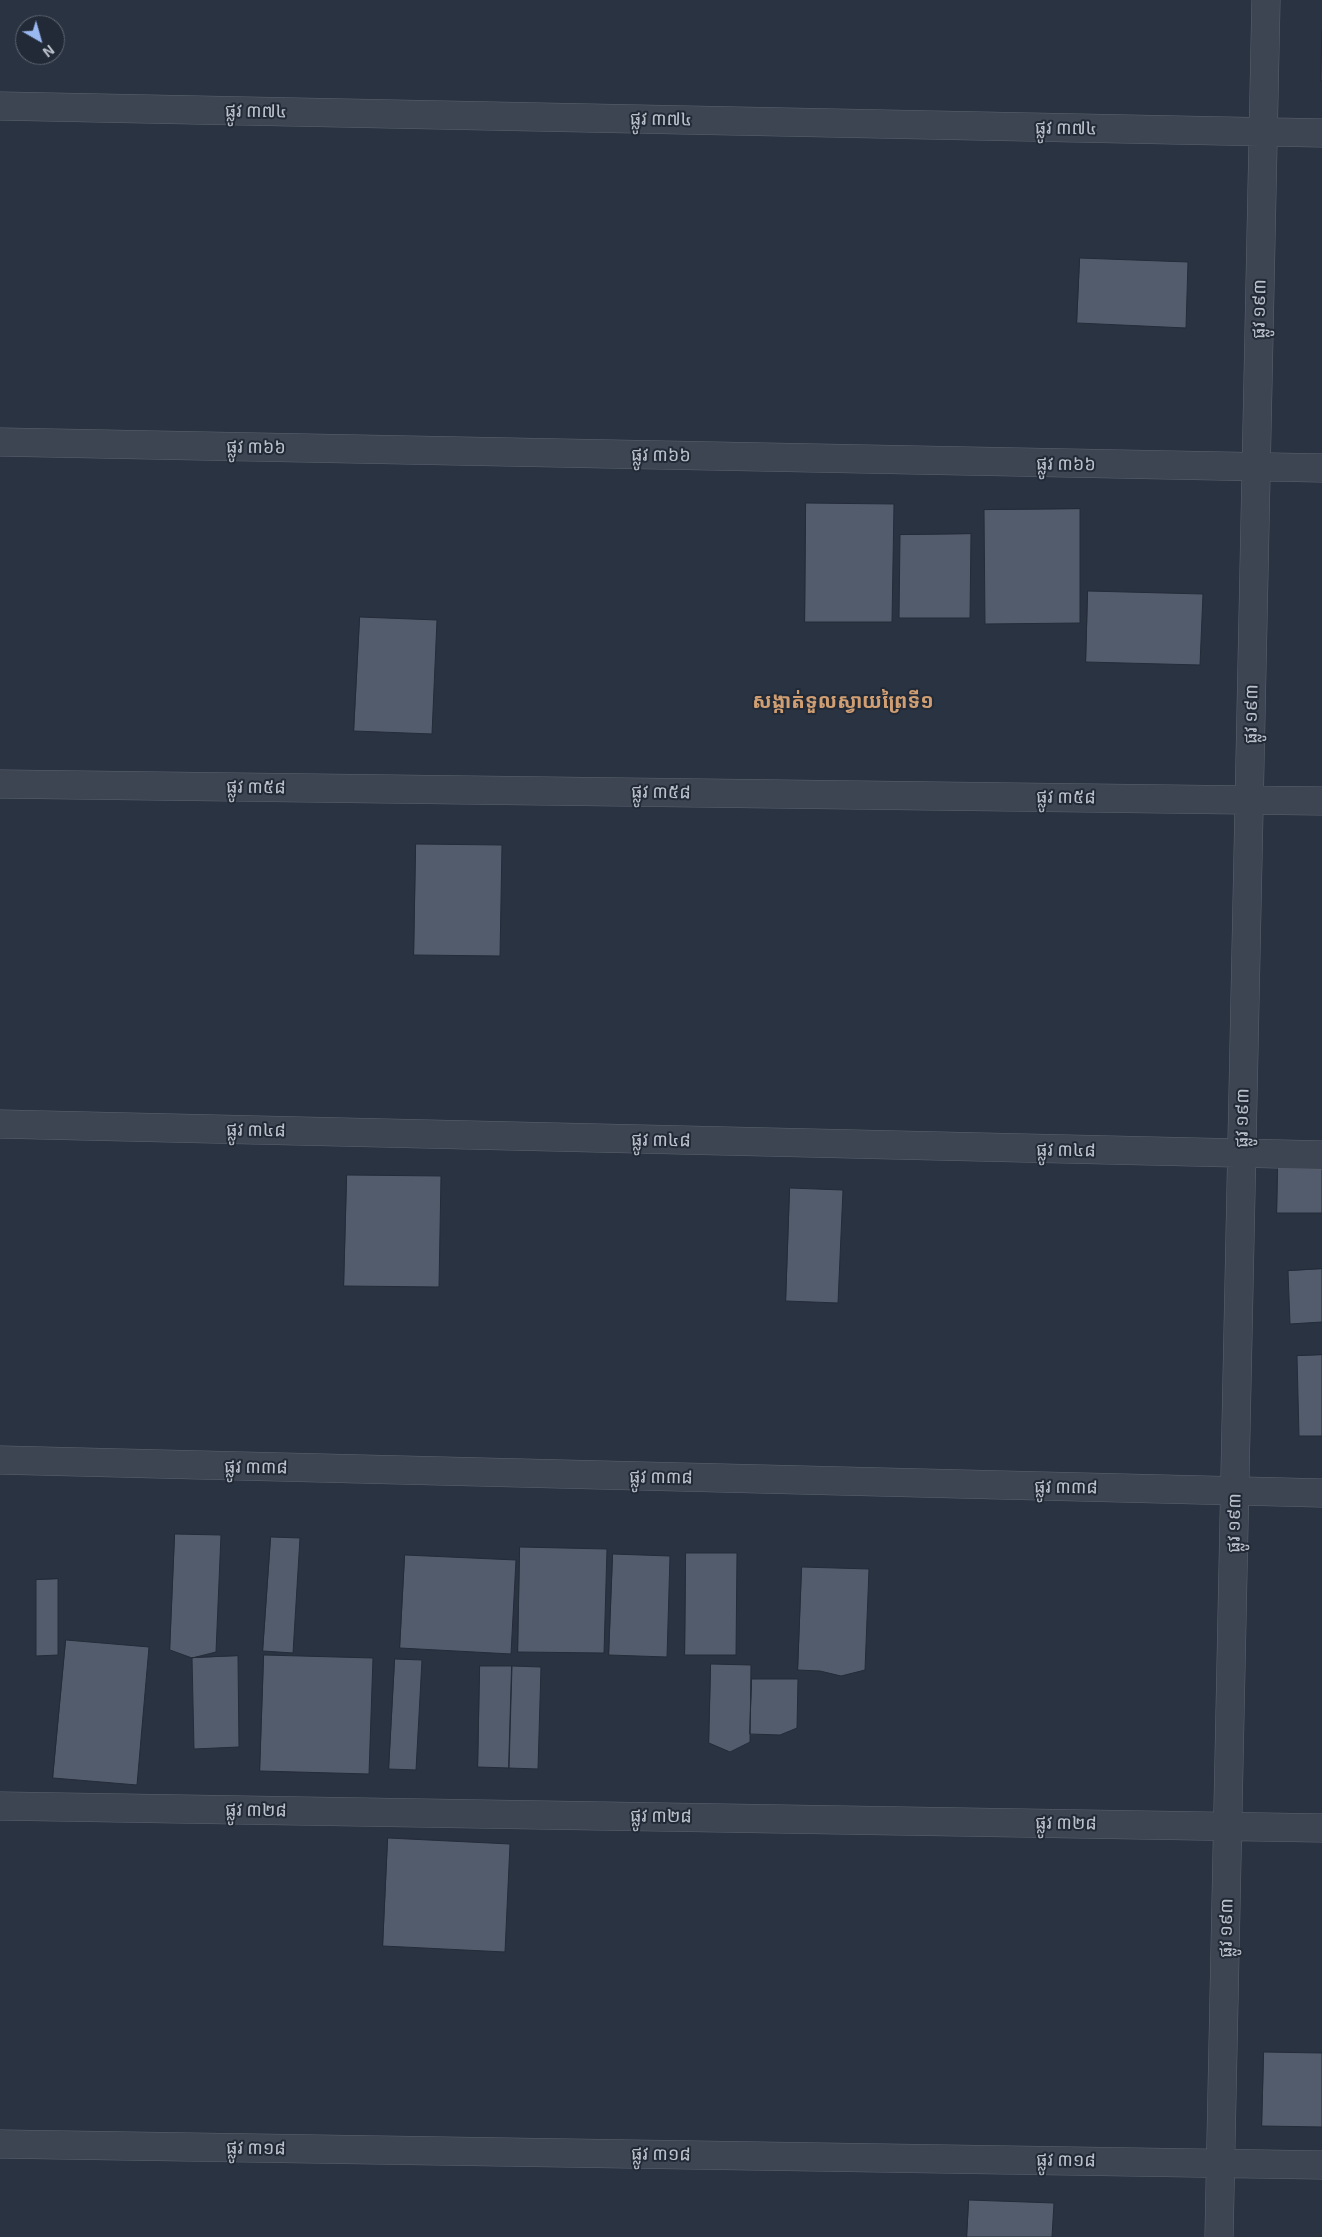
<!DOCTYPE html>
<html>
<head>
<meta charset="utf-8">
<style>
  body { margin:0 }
  #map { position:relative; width:1322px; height:2237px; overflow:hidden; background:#2a3342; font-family:"Exo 2",sans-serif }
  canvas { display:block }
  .north { position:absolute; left:15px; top:15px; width:50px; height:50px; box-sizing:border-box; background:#222a37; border:1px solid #5f6672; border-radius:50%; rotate:142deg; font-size:14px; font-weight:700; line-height:20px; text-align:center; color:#bbc1cb }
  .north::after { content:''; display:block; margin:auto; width:18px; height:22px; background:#9bb9f1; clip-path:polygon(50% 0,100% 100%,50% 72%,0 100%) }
</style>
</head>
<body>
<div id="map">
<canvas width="1322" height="2237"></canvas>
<div class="north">N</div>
</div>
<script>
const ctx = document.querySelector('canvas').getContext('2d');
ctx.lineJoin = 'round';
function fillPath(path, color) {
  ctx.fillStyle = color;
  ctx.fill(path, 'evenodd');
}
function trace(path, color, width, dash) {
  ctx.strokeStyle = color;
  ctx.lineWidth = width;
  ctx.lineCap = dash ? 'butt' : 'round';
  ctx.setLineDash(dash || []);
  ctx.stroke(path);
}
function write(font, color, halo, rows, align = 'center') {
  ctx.font = font + ' "Exo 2","Noto Sans Khmer",sans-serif';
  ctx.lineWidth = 4;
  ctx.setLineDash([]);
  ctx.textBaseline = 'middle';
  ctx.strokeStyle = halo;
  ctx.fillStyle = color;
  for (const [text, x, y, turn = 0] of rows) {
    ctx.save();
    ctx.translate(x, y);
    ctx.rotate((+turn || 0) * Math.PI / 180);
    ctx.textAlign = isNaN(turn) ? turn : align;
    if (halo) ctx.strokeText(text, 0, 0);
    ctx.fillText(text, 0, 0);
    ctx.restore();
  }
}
const building = new Path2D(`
  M1322 31V81H1321Z
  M1080 258 1188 262 1186 328 1077 323Z
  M806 503 894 504 892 622H805Z
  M1080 509V623L985 624 984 510Z
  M971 534 970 618H899L900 535Z
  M1088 591 1203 594 1200 665 1086 662Z
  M360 617 437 620 432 734 354 731Z
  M416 844 502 845 500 956 414 955Z
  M1278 1164H1322V1213H1277Z
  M347 1175 441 1176 439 1287 344 1286Z
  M790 1188 843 1190 838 1303 786 1301Z
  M1322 1269V1322L1290 1324 1288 1271Z
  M1322 1355V1436H1299L1297 1356Z
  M175 1534 221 1535 216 1652 192 1658 170 1650Z
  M271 1537 300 1538 293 1653 263 1651Z
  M520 1547 607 1549 604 1653 518 1652Z
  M686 1553H737L736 1655H685Z
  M613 1554 670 1556 667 1657 609 1655Z
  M405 1555 516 1560 511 1654 400 1648Z
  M802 1567 869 1569 865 1670 841 1676 820 1671 798 1670Z
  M58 1579V1655L36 1656V1580Z
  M66 1640 149 1647 137 1785 53 1778Z
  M264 1655 373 1658 369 1774 260 1771Z
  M238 1656 239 1747 194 1749 192 1658Z
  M395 1659 422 1660 416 1770 389 1769Z
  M711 1664 751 1665 750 1742 730 1752 709 1743Z
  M480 1666H512L509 1768 478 1767Z
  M512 1666 541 1667 538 1769 509 1768Z
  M752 1679H798L797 1728 780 1735 750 1734Z
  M388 1838 510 1844 505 1952 383 1946Z
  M1264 2052 1322 2053V2127L1262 2126Z
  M969 2200 1054 2203 1052 2237H967Z`);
const minor = new Path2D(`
  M0 106 1322 133
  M0 442 1322 468
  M0 784 1322 801
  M0 1124 1322 1155
  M0 1460 1322 1493
  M0 1806 1322 1828
  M0 2144 1322 2165
  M1219 2237 1266 0`);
const streetNames = [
  ["ផ្លូវ ៣៧៤",256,111,1],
  ["ផ្លូវ ៣៧៤",661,119,1],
  ["ផ្លូវ ៣៧៤",1066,128,1],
  ["ផ្លូវ ១៩៣",1259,309,-89],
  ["ផ្លូវ ៣៦៦",256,447,1],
  ["ផ្លូវ ៣៦៦",661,455,1],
  ["ផ្លូវ ៣៦៦",1066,464,1],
  ["ផ្លូវ ១៩៣",1251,714,-89],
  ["ផ្លូវ ៣៥៨",256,787,1],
  ["ផ្លូវ ៣៥៨",661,792,1],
  ["ផ្លូវ ៣៥៨",1066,797,1],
  ["ផ្លូវ ១៩៣",1242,1118,-89],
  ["ផ្លូវ ៣៤៨",256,1130,1],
  ["ផ្លូវ ៣៤៨",661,1140,1],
  ["ផ្លូវ ៣៤៨",1066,1150,1],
  ["ផ្លូវ ៣៣៨",256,1467,1],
  ["ផ្លូវ ៣៣៨",661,1477,1],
  ["ផ្លូវ ៣៣៨",1066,1487,1],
  ["ផ្លូវ ១៩៣",1234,1523,-89],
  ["ផ្លូវ ៣២៨",256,1810,1],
  ["ផ្លូវ ៣២៨",661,1816,1],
  ["ផ្លូវ ៣២៨",1066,1823,1],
  ["ផ្លូវ ១៩៣",1226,1928,-89],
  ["ផ្លូវ ៣១៨",256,2148,1],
  ["ផ្លូវ ៣១៨",661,2154,1],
  ["ផ្លូវ ៣១៨",1066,2160,1]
];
const quarterNames = [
  ["សង្កាត់ទួលស្វាយព្រៃទី១",843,701]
];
fillPath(building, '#535c6c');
trace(building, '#242c39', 1);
trace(minor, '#5c636f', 29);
trace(minor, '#3e4552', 28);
write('18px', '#bbc1cb', '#222a37', streetNames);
write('bold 20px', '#cf9e73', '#222a37', quarterNames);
</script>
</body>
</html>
